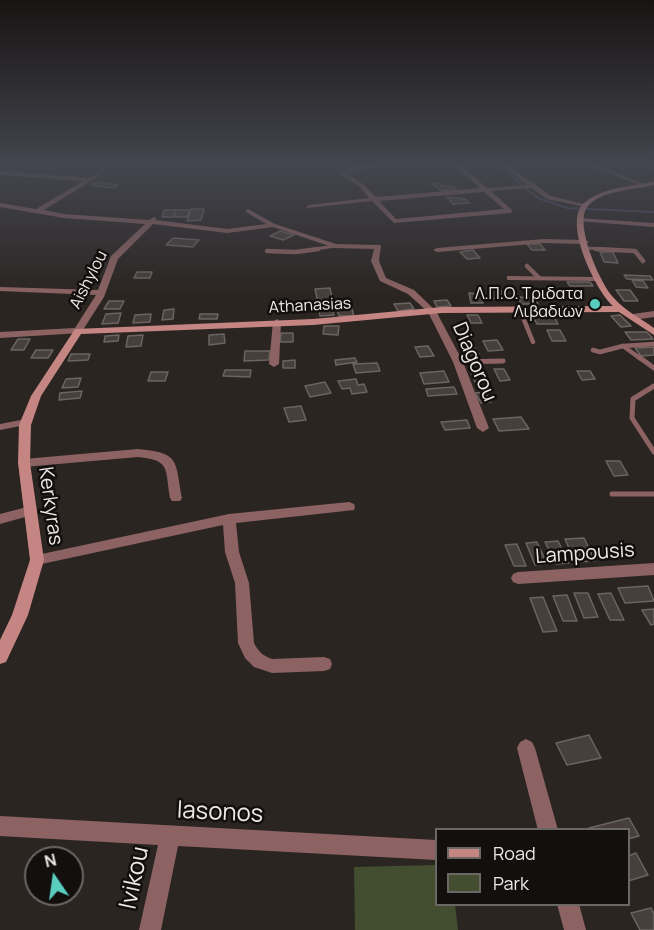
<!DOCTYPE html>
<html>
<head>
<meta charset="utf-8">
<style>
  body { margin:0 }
  #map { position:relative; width:654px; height:930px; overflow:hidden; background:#2b2522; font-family:Manrope,sans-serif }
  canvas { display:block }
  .legend { position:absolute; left:435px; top:828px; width:195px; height:78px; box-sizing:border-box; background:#120f0e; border:2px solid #6a6765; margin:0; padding:8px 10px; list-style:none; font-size:18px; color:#efeae8 }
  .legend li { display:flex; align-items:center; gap:12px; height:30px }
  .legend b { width:30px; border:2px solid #6a6765 }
  .north { position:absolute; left:24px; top:846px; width:60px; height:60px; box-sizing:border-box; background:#120f0e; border:2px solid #6a6765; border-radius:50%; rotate:347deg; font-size:16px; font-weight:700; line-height:24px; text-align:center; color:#efeae8 }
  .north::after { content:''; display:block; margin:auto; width:21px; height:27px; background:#59cebf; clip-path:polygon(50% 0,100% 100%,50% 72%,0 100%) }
</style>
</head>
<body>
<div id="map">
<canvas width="654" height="930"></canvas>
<ul class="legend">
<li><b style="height:8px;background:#c58583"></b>Road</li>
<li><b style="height:16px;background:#434e30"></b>Park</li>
</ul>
<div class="north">N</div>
</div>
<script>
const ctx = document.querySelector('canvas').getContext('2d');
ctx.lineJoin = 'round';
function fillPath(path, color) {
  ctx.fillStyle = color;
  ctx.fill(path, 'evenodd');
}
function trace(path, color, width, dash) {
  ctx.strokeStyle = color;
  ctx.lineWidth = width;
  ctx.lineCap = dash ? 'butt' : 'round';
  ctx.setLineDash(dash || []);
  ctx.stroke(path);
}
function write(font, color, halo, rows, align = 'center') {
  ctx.font = font + ' Manrope,sans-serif';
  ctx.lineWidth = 5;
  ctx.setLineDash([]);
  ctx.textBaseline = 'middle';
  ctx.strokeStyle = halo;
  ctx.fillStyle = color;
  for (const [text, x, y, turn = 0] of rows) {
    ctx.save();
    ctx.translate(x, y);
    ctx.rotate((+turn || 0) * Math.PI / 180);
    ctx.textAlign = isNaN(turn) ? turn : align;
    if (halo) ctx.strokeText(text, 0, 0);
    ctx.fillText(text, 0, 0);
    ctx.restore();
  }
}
const green = new Path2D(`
  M436 865V904L455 905 458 930H355L354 867Z`);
const stream = new Path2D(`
  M499 166 538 198 567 208 654 212
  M647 166 654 169`);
const building = new Path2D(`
  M96 182 118 185 113 188 90 185Z
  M440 183 443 186H453L456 189 441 191 432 184Z
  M447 197 465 199 469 203 453 204Z
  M191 209H204L201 220 187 221Z
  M164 210H176L174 217H162Z
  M176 210H190L187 217H174Z
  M280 231 294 235 283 240 270 236Z
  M173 238 199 240 193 247 166 245Z
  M527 244H540L545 250H532Z
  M473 250 480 258 467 259 460 252Z
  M600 252H613L618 263 604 262Z
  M137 272H152L150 278H134Z
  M624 275 650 276 653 280 627 279Z
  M632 280 643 281 648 288 636 287Z
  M567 282H590L593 286H570Z
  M330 288 333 303H318L315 289Z
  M490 290 502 291 501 299 489 298Z
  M616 290H630L638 301H624Z
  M469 293 480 294 483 303H471Z
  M518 297 535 298 538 304H521Z
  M447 300 451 306 437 307 434 301Z
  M109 301H124L120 309H104Z
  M410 303 414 309 398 311 394 304Z
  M351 306 354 316H339L336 307Z
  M174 309 173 319 162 320 164 310Z
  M332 309 334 315 320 316 319 310Z
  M121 313 118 323 102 324 106 314Z
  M151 314 150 322 133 323 135 315Z
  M200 314H218L217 319H199Z
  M467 315H478L482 323H471Z
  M532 315H553L558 324H537Z
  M620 315 631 326 621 327 611 316Z
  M324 326H339L338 335 323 334Z
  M547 330H560L566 341H552Z
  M625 332H647L653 339 631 340Z
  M281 333H293V342H280Z
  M224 334 225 343 209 345V335Z
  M119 335 118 341 104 342 105 336Z
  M143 335 141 346 126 347 128 336Z
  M18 339H30L24 350H11Z
  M497 340 503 350 488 351 483 341Z
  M428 346 434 356 420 357 415 347Z
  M473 346 479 354 466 355 460 347Z
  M654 347V355L641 356 635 348Z
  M36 350H53L48 358H31Z
  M245 351H270L269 360 244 361Z
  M71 354H90L88 360 68 361Z
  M355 358 357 362 336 365 335 360Z
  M295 360V368H283V361Z
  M377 363 380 371 356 373 353 364Z
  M494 369H504L510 380 500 381Z
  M225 370H251L250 377 223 376Z
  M444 371 449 382 424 384 420 373Z
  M482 371 487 382H475L471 372Z
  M577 371H590L595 379 582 380Z
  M151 372H168L165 381H148Z
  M81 378 78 387 62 388 66 379Z
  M356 379 358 385 364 384 367 392 352 394 350 388 342 389 338 381Z
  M325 382 331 393 310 397 305 386Z
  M454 387 457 394 428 396 426 389Z
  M82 391 80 398 59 400 60 393Z
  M485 392 491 402 481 403 475 393Z
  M301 406 306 420 289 422 284 408Z
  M521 417 529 429 499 431 493 419Z
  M467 420 470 428 445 430 441 422Z
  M606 461H620L628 475 614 476Z
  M584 538 595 561 575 562 565 539Z
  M558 541 569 563 556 564 545 542Z
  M537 542 547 564 535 565 526 543Z
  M517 544 526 566H514L505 545Z
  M648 586 654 601 625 603 618 588Z
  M574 593H588L598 617 584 618Z
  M611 593 624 620H610L598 594Z
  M567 595 577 621H563L553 596Z
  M543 597 557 631 543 632 530 598Z
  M654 609V624L651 625 642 610Z
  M589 735 601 758 567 765 556 743Z
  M629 818 639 836 628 839V830L589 828Z
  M636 853 648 875 628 881V856Z
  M651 908 654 914V930H640L631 913Z`);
const laneFar2 = new Path2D(`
  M586 248 621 250
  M308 250 335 246`);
const laneFar1 = new Path2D(`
  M596 249 635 251 643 261
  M267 251 296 252 318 249
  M527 266 539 278
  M520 310 533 342
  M623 346 641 359
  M593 350 600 352 623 346 654 344`);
const lane = new Path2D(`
  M639 357 654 368
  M458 362 503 361
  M654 386 633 399 632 418 654 452
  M612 494H654`);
const street = new Path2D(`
  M356 166H388L358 170 347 174 363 184 376 197 480 188 455 166H462L487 188 527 185 502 166H509L551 196 588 205 585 207 547 199 531 188 491 191 512 210V212L510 213 394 223 372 201 307 208 306 207 309 205 369 198 359 186 340 174ZM484 192 504 209 396 219 379 201Z
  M591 166H600L649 186 644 187Z
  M0 171 89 178 96 174 101 175 44 210 64 214 149 220 154 217 156 218V220L227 229 266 224 246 212V210L248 209 275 224 336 244 381 245 379 261 386 278 414 290 436 311 463 362 489 428 483 432 477 428 453 362 428 312 408 294 380 281 371 261 374 249 335 248 273 227 227 233 153 224 118 259 104 297 81 333 0 338V332L75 328 96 295 0 291V287L98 290 111 256 145 224 64 218 0 207V203L36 209 83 181 0 175Z
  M579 218 654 223V227L577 221V219Z
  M544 239 585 240 589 242 585 244 544 243 437 252 433 250 437 248Z
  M507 276 598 277 602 279 598 281 510 280H507Z
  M654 311V317L633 320 629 317 633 314Z
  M277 319 281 322 279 364 274 367 269 364 273 322Z
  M26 419 30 420 32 422 30 424 0 430V424Z
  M138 449C180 453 175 460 182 498L180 501H172L170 498C165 469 171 460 138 457L24 467 18 463 24 459Z
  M349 502 354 504 355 507 354 510 236 523 239 552 249 583 254 643C258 651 263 656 272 659L324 657 330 659 332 664 330 669 324 671 272 673 254 667 245 658 238 643 235 583 225 552 223 525 37 565 32 564 30 560 32 556 37 555 229 514Z
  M31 506 36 508 37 511 36 514 0 524V514Z
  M654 563V575L518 584 513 582 511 578 513 574 518 572Z
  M526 739 532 742 535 748 558 830H538L517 748 520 742Z
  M0 816 436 840V860L178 846 161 930H139L158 845 0 836Z
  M557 904H579L586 930H564Z`);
const secondary = new Path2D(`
  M654 181V185C634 190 602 190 588 206 573 222 600 283 613 297 624 310 640 318 654 328V335L619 312 442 313 313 325 81 334 41 396 31 425 30 463 44 560 28 615 6 662 0 664V640L12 615 30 560 18 463 19 425 31 396 75 329 313 319 442 307 613 306C596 291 562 222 584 203 602 187 632 187 654 181Z`);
const markers = [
  [595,304,6,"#59cebf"]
];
const farStreetnames = [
  ["Aishylou",89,280,-63],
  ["Athanasias",310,306,-3]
];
const farPoinames = [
  ["Λ.Π.Ο. Τριδατα",583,295],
  ["Λιβαδιων",583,313]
];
const streetNames = [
  ["Diagorou",474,362,67],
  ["Kerkyras",50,506,82],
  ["Lampousis",585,554,-4]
];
const nearStreetnames = [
  ["Iasonos",220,813,3],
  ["Ivikou",135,878,-78]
];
fillPath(green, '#434e30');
trace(stream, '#484d5f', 2);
fillPath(building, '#463f3c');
trace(building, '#6b6460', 1.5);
trace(laneFar2, '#8c6362', 3);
trace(laneFar1, '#8c6362', 4.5);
trace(lane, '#8c6362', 5);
fillPath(street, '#8c6362');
fillPath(secondary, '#c58583');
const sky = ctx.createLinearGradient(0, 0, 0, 297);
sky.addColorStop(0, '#181413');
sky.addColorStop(0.56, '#44464f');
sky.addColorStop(1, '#44464f00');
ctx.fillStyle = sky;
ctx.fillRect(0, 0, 654, 297);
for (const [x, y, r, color] of markers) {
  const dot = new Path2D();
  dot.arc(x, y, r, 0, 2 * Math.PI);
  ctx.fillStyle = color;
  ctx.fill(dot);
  trace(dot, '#120f0e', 2);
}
write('16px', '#efeae8', '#120f0e', farStreetnames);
write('16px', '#efeae8', '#120f0e', farPoinames, 'right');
write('20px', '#efeae8', '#120f0e', streetNames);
write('24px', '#efeae8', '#120f0e', nearStreetnames);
</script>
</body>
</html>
